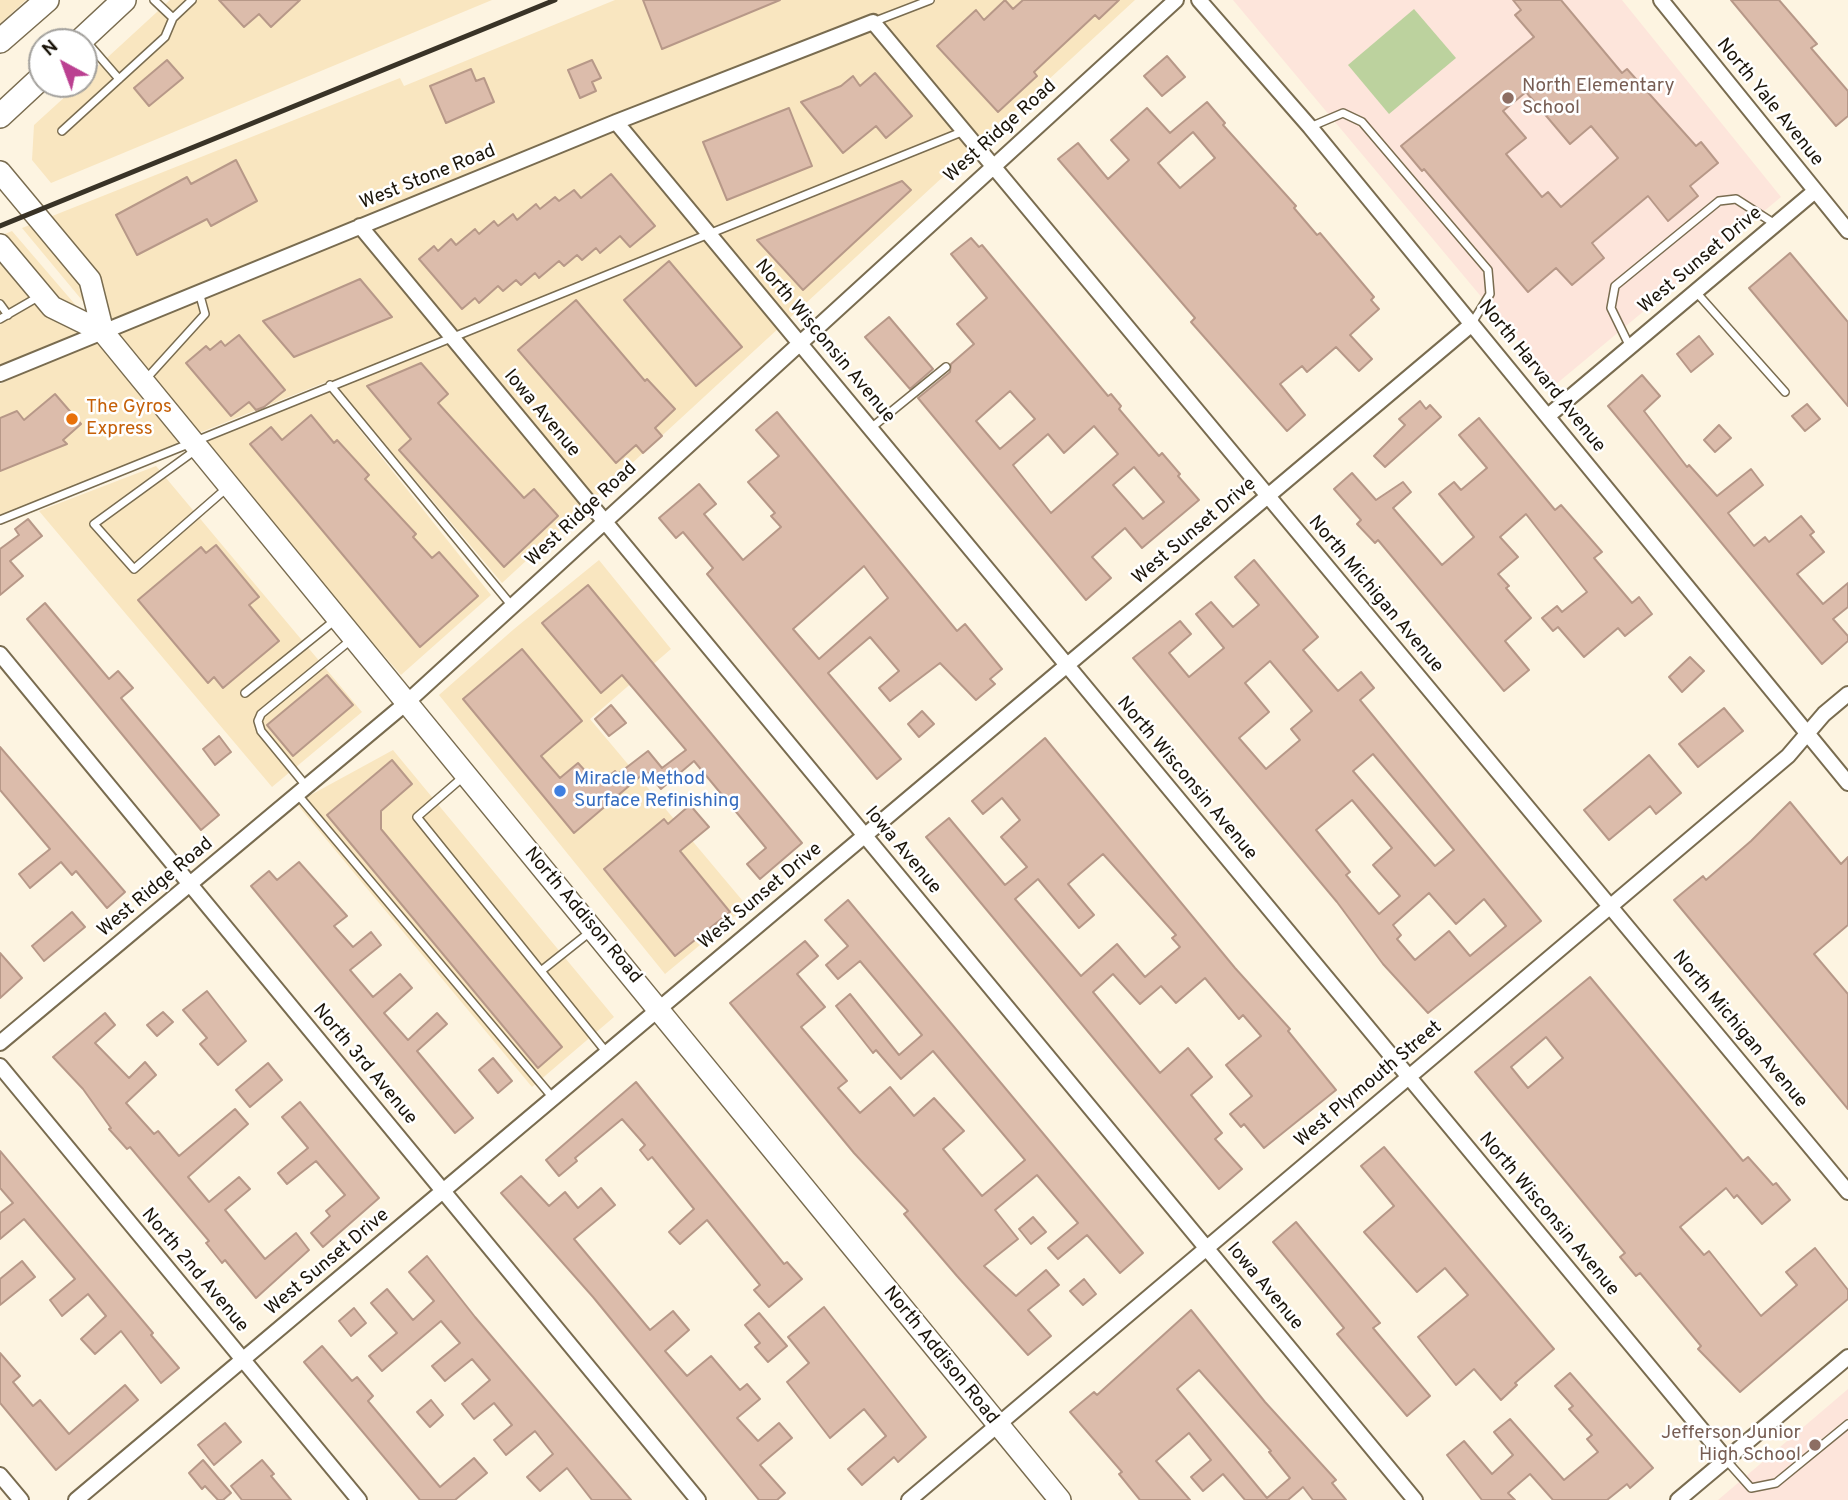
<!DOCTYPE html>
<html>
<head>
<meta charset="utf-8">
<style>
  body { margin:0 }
  #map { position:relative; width:1848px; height:1500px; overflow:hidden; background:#fdf4e1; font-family:Overpass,sans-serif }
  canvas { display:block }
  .north { position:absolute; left:28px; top:28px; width:70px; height:70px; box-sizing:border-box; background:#fff; border:2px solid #a3a19d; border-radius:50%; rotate:319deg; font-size:19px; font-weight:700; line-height:28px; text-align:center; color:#1a1409 }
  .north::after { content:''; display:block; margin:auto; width:24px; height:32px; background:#bb4091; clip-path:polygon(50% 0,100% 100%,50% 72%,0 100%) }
</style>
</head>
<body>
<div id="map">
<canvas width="1848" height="1500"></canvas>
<div class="north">N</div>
</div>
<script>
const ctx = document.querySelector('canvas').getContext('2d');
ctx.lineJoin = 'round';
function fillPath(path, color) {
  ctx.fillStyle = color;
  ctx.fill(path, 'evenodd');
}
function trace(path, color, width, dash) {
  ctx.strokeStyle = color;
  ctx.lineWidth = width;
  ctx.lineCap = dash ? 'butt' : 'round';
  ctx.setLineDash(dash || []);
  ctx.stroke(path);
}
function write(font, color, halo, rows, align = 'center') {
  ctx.font = font + ' Overpass,sans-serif';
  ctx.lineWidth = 5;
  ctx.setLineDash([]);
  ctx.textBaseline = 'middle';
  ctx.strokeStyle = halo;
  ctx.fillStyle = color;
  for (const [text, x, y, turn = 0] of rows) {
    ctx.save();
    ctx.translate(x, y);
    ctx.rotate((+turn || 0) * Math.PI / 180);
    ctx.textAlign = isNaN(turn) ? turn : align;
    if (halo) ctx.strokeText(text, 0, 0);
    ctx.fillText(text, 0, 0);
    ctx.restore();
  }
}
const built = new Path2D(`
  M0 0H26L0 24Z
  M170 0H492L51 183 32 160 34 125 79 84H84V79Z
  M615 0H1135L502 583 331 380 194 435 22 228 400 78 404 86Z
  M12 231 97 330 0 370V236Z
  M101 337 186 440 0 516V384Z
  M328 390 491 595 401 675 199 443Z
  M156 466 362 712 272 787 39 511Z
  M599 560 671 649 590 719 747 906 665 974 439 695 514 629Z
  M393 750 614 1017 532 1087 296 803Z`);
const education = new Path2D(`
  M1233 0H1622L1781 197 1555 385Z
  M1848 1389V1500H1718Z`);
const green = new Path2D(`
  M1414 9 1456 58 1389 114 1348 65Z`);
const building = new Path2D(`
  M219 0H300L271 27 259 14 244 27Z
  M643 0H780L662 49Z
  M1005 0 1013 9 1023 0H1119L1099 19 1095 15 1034 72 1037 76 998 112 937 46 976 10 984 20Z
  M1513 0H1561L1622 73 1627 69 1696 146 1701 142 1718 163 1690 186 1698 196 1668 221 1648 196 1592 243 1604 258 1572 285 1556 268 1528 292 1424 169 1422 171 1401 146 1534 37 1515 15 1521 10ZM1526 92 1570 144 1591 126 1618 158 1561 207 1548 192 1542 197 1506 154 1526 138 1503 111Z
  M1731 0H1779L1817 44 1811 48 1848 91V116L1836 126Z
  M1167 56 1185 77 1162 96 1144 76Z
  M167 60 183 78 149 106 134 88Z
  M592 60 601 78 592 82 596 91 580 98 568 70Z
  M471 69 476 81 484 78 494 102 446 123 430 86Z
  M875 73 912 116 886 138 876 126 843 153 801 102 841 86 853 76 860 86Z
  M1207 102 1225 123 1223 125 1296 206 1294 208 1317 235 1320 233 1374 297 1371 300 1379 309 1350 335 1372 359 1359 371 1336 347 1307 372 1302 366 1280 384 1305 415 1287 431 1191 322 1195 318 1058 159 1078 143 1108 179 1129 160 1111 140 1147 108 1170 133ZM1193 132 1215 158 1180 188 1158 163Z
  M789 108 812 166 727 200 703 142Z
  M236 160 257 201 211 226 207 219 137 255 116 215 187 177 191 184Z
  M611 174 655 226 630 247 620 236 600 253 596 248 582 260 577 255 564 266 559 261 539 278 535 273 521 285 516 280 503 291 498 286 479 303 475 298 462 309 419 259 434 246 438 251 451 239 456 245 475 229 479 234 494 221 498 226 513 214 517 220 536 204 540 209 555 197 559 201 574 190 581 198Z
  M902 181 911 190 803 290 757 240Z
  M971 238 979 247 982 245 1108 396 1111 394 1121 406 1119 409 1159 456 1162 453 1180 474 1178 476 1199 500 1142 548 1125 528 1092 557 1111 578 1086 600 918 398 950 372 951 364 974 344 957 324 987 298 951 254ZM1010 391 1035 419 1000 449 976 421ZM1094 426 1118 454 1051 513 1013 465 1048 434 1064 453ZM1134 467 1164 502 1143 519 1113 485Z
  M1790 253 1848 322V406L1749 288Z
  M669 261 742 347 696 386 624 300Z
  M360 279 392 317 294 357 263 321Z
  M576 300 645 381 647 379 675 409 655 428 662 436 643 453 636 445 616 463 518 350Z
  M889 317 933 369 910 389 865 337Z
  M239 335 285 390 264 407 256 410 249 402 231 416 186 363 206 346 210 350 221 341 225 346Z
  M1699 336 1713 354 1691 372 1677 354Z
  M421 363 448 394 438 403 524 498 534 489 558 516 504 567 399 450 411 439 367 386Z
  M1642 375 1660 396 1644 411 1687 467 1689 465 1717 496 1751 469 1763 485 1728 513 1754 546 1765 537 1769 542 1801 516 1814 532 1810 535 1824 552 1797 574 1823 604 1848 583V607L1833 619 1848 636V641L1822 664 1608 406Z
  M55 394 81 424 63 440 67 444 0 471V418L17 411 24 420Z
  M1420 401 1426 409 1430 405 1441 417 1385 467 1374 456 1405 425 1399 419Z
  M1807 404 1820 419 1805 431 1792 416Z
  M777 412 957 631 965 624 1002 669 990 679 995 684 976 700 940 663 890 701 879 688 899 671 870 637 828 673 901 759 877 779 707 574 713 568 683 532 676 538 659 518 699 484 716 504 704 514 743 560 781 527 771 516 775 513 748 482 779 456 756 430ZM864 566 888 598 819 659 793 629Z
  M311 415 334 443 337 440 369 475 365 479 416 534 413 537 432 558 439 552 478 596 420 647 250 444 271 427 282 440Z
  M1479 418 1555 510 1561 505 1602 552 1594 558 1632 603 1639 597 1652 614 1625 636 1618 628 1584 657 1558 627 1553 631 1542 618 1557 606 1562 612 1587 592 1526 514 1500 537 1518 557 1498 574 1509 586 1506 588 1531 618 1505 641 1529 670 1504 691 1378 540 1375 543 1357 524 1361 520 1334 489 1352 473 1376 500 1403 482 1411 492 1393 508 1442 565 1474 537 1439 494 1454 482 1461 490 1487 468 1459 435Z
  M1719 425 1731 438 1715 452 1704 440Z
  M28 519 42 536 10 561 23 576 0 595V549L19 535 15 529Z
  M216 545 259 597 249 605 279 641 223 688 214 677 208 683 138 600 201 547 206 553Z
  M1254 560 1318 637 1303 650 1338 691 1361 672 1374 688 1360 700 1541 921 1428 1013 1383 964 1337 902 1133 658 1180 621 1191 634 1169 653 1189 677 1224 648 1196 614 1211 602 1233 627 1259 605 1235 577ZM1270 661 1312 711 1291 729 1300 740 1266 769 1239 738 1269 712 1245 683ZM1373 754 1454 850 1435 866 1353 771ZM1352 800 1392 848 1373 865 1400 896 1379 914 1346 875 1350 872 1316 830ZM1429 893 1456 924 1484 899 1506 926 1470 956 1449 931 1415 960 1397 939 1401 935 1393 925Z
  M588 585 802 843 760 879 747 864 766 848 694 761 661 789 648 773 643 774 574 833 463 699 522 649 582 721 541 756 560 778 578 763 598 785 615 771 618 774 648 751 662 768 686 750 622 675 601 693 542 623Z
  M45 603 109 679 118 671 133 688 121 698 219 815 201 830 27 619Z
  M1690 657 1704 671 1682 692 1669 677Z
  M327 675 353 705 293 756 267 725Z
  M611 705 626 723 609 736 595 719Z
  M1724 708 1743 731 1698 767 1679 744Z
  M922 711 934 724 919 737 908 724Z
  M219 736 231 752 215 765 203 749Z
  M1045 738 1235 968 1290 1029 1288 1031 1336 1090 1264 1148 1244 1124 1241 1127 1230 1114 1252 1096 1226 1065 1261 1036 1243 1015 1239 1019 1205 978 1176 1003 1161 986 1140 1004 1113 974 1093 992 1160 1073 1188 1048 1212 1077 1191 1095 1222 1133 1215 1139 1242 1169 1219 1189 926 837 949 818 1005 885 1027 867 1001 837 1020 820 1002 798 983 814 972 801ZM1103 854 1176 935 1172 938 1180 947 1145 977 1117 944 1081 976 1015 899 1038 879 1079 928 1094 915 1068 884Z
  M0 747 125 892 107 908 76 871 72 875 61 862 30 888 19 874 50 849 0 790Z
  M1649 755 1681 793 1656 814 1650 806 1609 840 1584 810Z
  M392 760 412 784 381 811V829L562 1047 538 1068 327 815Z
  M1790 802 1841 864 1848 857V925L1814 954 1848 994V1109L1674 900 1703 876 1706 880 1751 841Z
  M690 805 709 827 680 851 730 912 675 956 604 869 664 819 668 824Z
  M299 862 347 916 334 926 353 947 371 932 381 945 350 970 373 997 400 974 412 988 384 1013 408 1040 437 1013 447 1024 417 1051 473 1118 455 1133 251 886 269 871 277 880Z
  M848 900 1143 1253 1120 1273 1087 1235 1058 1259 1048 1248 1078 1223 1037 1175 995 1210 1018 1239 984 1266 1016 1296 1046 1270 1059 1285 1028 1310 1051 1336 1028 1355 957 1276 904 1214 908 1211 854 1153 730 1003 805 941 818 956 797 974 825 1007 801 1027 847 1081 838 1088 860 1113 890 1087 914 1116 934 1098 964 1131 943 1149 982 1196 1025 1160 933 1051 901 1079 876 1050 873 1053 836 1006 850 994 899 1055 922 1035 860 961 838 979 826 965 848 946 825 920Z
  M72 912 85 927 44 961 32 946Z
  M0 953 22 978 0 998Z
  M1590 977 1743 1161 1748 1157 1773 1185 1776 1183 1790 1200 1762 1224 1737 1195 1734 1198 1726 1188 1680 1227 1704 1255 1709 1251 1761 1316 1797 1285 1786 1272 1815 1248 1848 1290V1299L1740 1392 1698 1349 1701 1346 1640 1273 1636 1276 1620 1257 1625 1253 1475 1072ZM1546 1037 1563 1058 1528 1088 1511 1067Z
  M207 991 246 1041 218 1065 200 1044 207 1038 183 1010Z
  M163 1012 173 1022 157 1036 147 1025Z
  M105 1013 115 1025 95 1043 129 1078 145 1062 156 1075 126 1103 154 1134 158 1131 179 1156 235 1109 248 1124 188 1177 209 1202 239 1177 250 1189 225 1210 265 1259 296 1233 309 1250 256 1298 225 1260 222 1263 206 1243 209 1241 130 1147 127 1149 109 1129 111 1128 83 1089 53 1057Z
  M493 1058 512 1081 498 1093 479 1070Z
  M268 1063 282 1080 250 1107 236 1090Z
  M636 1082 784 1264 787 1262 802 1279 769 1307 754 1290 760 1285 707 1220 680 1244 669 1232 694 1209 652 1157 648 1160 640 1150 645 1145 622 1119 575 1158 577 1161 559 1176 546 1160Z
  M300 1102 379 1198 323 1247 311 1233 330 1216 326 1211 345 1195 316 1161 287 1184 278 1173 308 1148 282 1117Z
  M1384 1147 1554 1349 1515 1383 1517 1385 1501 1400 1474 1369 1456 1385 1418 1337 1468 1295 1445 1268 1417 1292 1364 1232 1394 1206 1361 1166Z
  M0 1151 153 1333 151 1335 179 1368 161 1383 121 1331 95 1354 81 1339 106 1316 88 1294 62 1316 50 1300 75 1279 24 1219 0 1239V1213L13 1203 0 1188Z
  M521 1176 549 1206 565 1192 578 1208 601 1188 615 1205 574 1239 650 1330 673 1311 689 1330 665 1351 687 1376 711 1356 740 1390 747 1384 760 1399 737 1418 758 1441 779 1423 792 1438 760 1465 785 1493 777 1500H759L593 1297 501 1193Z
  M1033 1217 1046 1232 1031 1244 1019 1229Z
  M1296 1222 1380 1323 1373 1328 1430 1396 1407 1416 1337 1334 1344 1328 1273 1242Z
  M427 1256 475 1317 631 1500H592L567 1468 540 1491 527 1477 553 1454 535 1431 506 1455 494 1440 512 1425 494 1403 474 1419 462 1404 490 1380 472 1359 445 1381 432 1366 460 1343 441 1321 382 1371 369 1356 397 1333 371 1303 387 1289 413 1320 434 1301 409 1272Z
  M22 1261 35 1277 0 1305V1279Z
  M1084 1279 1096 1294 1083 1305 1070 1291Z
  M824 1307 926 1437 898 1462 894 1457 862 1485 848 1469 886 1436 864 1409 830 1438 787 1382 809 1363 788 1337Z
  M354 1308 366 1323 351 1336 339 1321Z
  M1191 1310 1265 1402 1336 1480 1332 1483 1346 1500H1313L1303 1487 1288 1500H1245L1223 1474 1203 1491 1191 1477 1211 1460 1189 1433 1156 1461 1190 1500H1140L1119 1474 1122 1472 1070 1412 1094 1392 1097 1395ZM1199 1370 1271 1451 1269 1452 1290 1478 1267 1498 1177 1389Z
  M759 1313 787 1346 768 1362 755 1347 760 1343 745 1325Z
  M322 1346 352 1381 357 1377 373 1396 368 1401 440 1487 474 1458 487 1473 455 1500H420L304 1362Z
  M0 1353 20 1376 13 1382 33 1406 40 1400 69 1434 125 1385 138 1400 56 1470 0 1403Z
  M1570 1373 1653 1468 1630 1488 1627 1484 1607 1500H1553L1530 1474 1508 1493 1515 1500H1482L1447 1455 1464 1441 1492 1474 1513 1455 1494 1432 1510 1419 1564 1480 1598 1452 1587 1439 1592 1435 1569 1409 1573 1406 1555 1386Z
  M431 1400 443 1415 430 1427 417 1412Z
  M225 1423 241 1442 214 1465 198 1445Z
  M203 1460 231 1493 223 1500H218L205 1486 202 1489 189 1473Z
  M262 1460 274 1474 271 1476 291 1500H242L231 1486Z`);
const lane = new Path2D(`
  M154 0 173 18
  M873 22 930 0
  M86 41 119 79
  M1310 127 1343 113 1362 122 1488 270 1490 294 1472 323
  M62 131 165 37 173 18 192 0
  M1696 292 1785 392
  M0 304 8 315
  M0 319 38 297
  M1630 347 1611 308 1615 286 1719 201 1736 199 1775 224
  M146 379 205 314 199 292
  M330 385 512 606
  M871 428 946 367
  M197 449 94 524 134 569 228 487
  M0 520 964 131
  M245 693 334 621
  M463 777 417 817 607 1053
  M307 787 261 731 258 721 261 714 352 639
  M298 795 553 1098
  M541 971 590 932
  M1726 1460 1751 1488 1776 1483 1848 1424`);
const street = new Path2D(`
  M1199 0 1310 127 1848 783
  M1661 0 1848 231
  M616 122 1726 1459
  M360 226 1415 1500
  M0 374 616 122 873 22 1848 1192
  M1548 416 1815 191
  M0 654 698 1500
  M0 1043 405 704 1176 0
  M0 1066 359 1500
  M0 1475 21 1500
  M76 1500 1472 324
  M909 1500 1788 756 1824 714 1848 694
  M1678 1500 1848 1357`);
const secondary = new Path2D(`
  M0 172 90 280 103 332 1060 1500
  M0 245 52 307 103 332`);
const primary = new Path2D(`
  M0 41 47 0
  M79 42 124 0
  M0 116 42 77`);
const rail = new Path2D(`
  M0 226 555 0`);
const markers = [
  [1508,98,7,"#8d6e63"],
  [72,419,7,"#e8710a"],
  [560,791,7,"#3f7fe0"],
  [1815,1445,7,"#8d6e63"]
];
const educationNames = [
  ["North Elementary",1522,87],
  ["School",1522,109],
  ["Jefferson Junior",1801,1434,"right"],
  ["High School",1801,1456,"right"]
];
const streetNames = [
  ["North Yale Avenue",1769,103,51],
  ["West Ridge Road",1001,132,-42],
  ["West Stone Road",428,178,-22],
  ["West Sunset Drive",1701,261,-40],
  ["North Wisconsin Avenue",824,342,50],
  ["North Harvard Avenue",1541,377,51],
  ["Iowa Avenue",541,414,50],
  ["West Ridge Road",582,515,-43],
  ["West Sunset Drive",1195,532,-40],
  ["North Michigan Avenue",1375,595,50],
  ["North Wisconsin Avenue",1186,779,50],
  ["Iowa Avenue",902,851,50],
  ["West Ridge Road",156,888,-40],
  ["West Sunset Drive",761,897,-40],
  ["North Addison Road",582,916,50],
  ["North Michigan Avenue",1739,1030,50],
  ["North 3rd Avenue",364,1065,50],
  ["West Plymouth Street",1369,1085,-40],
  ["North Wisconsin Avenue",1548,1215,50],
  ["West Sunset Drive",328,1263,-40],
  ["North 2nd Avenue",194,1271,50],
  ["Iowa Avenue",1264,1287,50],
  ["North Addison Road",940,1356,51]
];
const foodNames = [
  ["The Gyros",86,408],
  ["Express",86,430]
];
const shopNames = [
  ["Miracle Method",574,780],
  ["Surface Refinishing",574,802]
];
fillPath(built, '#f9e6c0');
fillPath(education, '#fde5db');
fillPath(green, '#bcd29e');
fillPath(building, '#dcbcab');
trace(building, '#b79888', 2);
trace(lane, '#796c50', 10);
trace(street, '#796c50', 18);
trace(secondary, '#796c50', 24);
trace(primary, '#796c50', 26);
trace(lane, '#fff', 7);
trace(street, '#fff', 14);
trace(secondary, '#fff', 21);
trace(primary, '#fff', 23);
trace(rail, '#393327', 5);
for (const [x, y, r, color] of markers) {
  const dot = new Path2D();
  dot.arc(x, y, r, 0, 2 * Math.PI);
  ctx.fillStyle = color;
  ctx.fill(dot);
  trace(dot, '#fff', 2.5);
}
write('19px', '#785e54', '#fff', educationNames, 'left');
write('19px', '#1a1409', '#fff', streetNames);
write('19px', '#c56008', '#fff', foodNames, 'left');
write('19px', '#366cbe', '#fff', shopNames, 'left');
</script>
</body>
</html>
